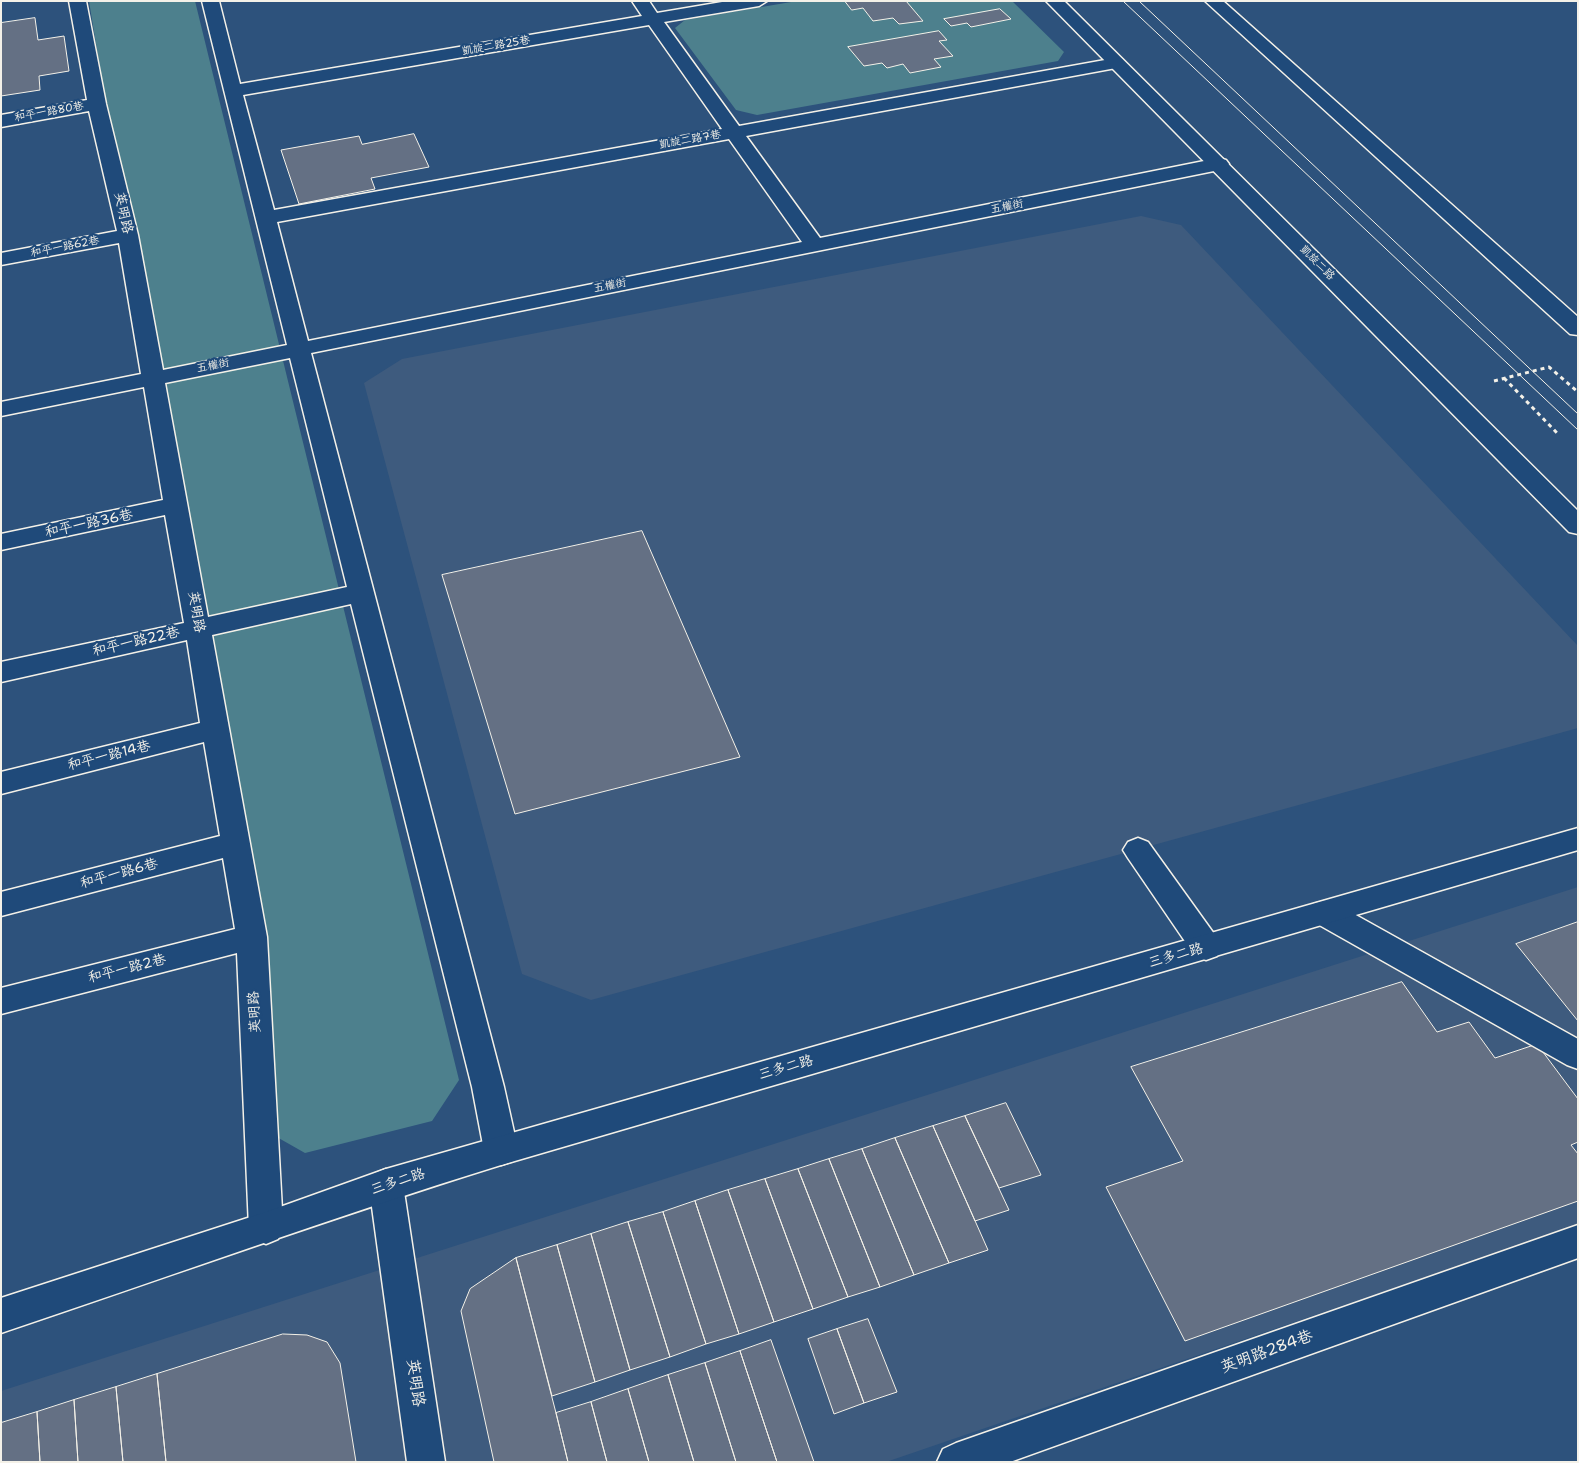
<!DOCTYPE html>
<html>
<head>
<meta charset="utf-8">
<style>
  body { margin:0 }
  #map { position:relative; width:1579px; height:1463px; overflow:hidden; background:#2d527c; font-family:"Shantell Sans",sans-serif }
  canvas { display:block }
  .frame { position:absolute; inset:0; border:2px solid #f4f1e8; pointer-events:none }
</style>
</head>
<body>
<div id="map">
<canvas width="1579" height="1463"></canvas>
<div class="frame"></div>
</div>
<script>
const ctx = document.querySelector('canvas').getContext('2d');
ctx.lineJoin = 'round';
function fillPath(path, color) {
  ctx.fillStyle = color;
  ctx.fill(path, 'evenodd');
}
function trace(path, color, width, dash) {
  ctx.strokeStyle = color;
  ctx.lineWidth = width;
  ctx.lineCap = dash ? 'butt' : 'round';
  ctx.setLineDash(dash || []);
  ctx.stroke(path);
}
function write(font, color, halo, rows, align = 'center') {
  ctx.font = font + ' "Shantell Sans","LXGW WenKai TC",sans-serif';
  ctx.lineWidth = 4.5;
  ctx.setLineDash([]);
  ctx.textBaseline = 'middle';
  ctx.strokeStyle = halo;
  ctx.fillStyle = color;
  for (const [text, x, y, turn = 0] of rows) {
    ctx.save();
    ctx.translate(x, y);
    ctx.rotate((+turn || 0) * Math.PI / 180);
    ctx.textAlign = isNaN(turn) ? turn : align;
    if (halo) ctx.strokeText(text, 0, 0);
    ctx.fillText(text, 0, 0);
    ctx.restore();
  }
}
const built = new Path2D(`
  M1141 216 1181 225 1578 646V728L591 1000 522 974 364 383 402 359Z
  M1578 887V1225L886 1462H1V1391Z`);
const green = new Path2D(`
  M89 1H195L459 1080 432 1121 305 1153 275 1136Z
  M797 1H1012L1064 52 1058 61 757 115 736 110 675 28 685 20Z`);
const building = new Path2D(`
  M845 1H906L923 21 899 24 893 18 873 21 863 8 852 10Z
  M1000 9 1011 19 971 27 967 23 951 26 944 19Z
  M35 18 38 40 64 36 69 71 39 76 40 90 1 96V23Z
  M939 31 947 40 939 41 953 56 934 59 941 67 910 73 903 64 887 68 882 63 864 66 848 47Z
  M414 134 429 167 371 178 375 189 299 204 281 150 359 136 362 144Z
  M642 531 740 757 515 814 442 575Z
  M1578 922V1021L1516 944Z
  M1402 982 1437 1032 1469 1022 1495 1058 1537 1044 1578 1099V1142L1571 1145 1578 1154V1201L1185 1341 1106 1187 1183 1161 1131 1067Z
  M1006 1103 1041 1175 999 1188 965 1116Z
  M965 1116 1009 1210 975 1221 933 1126Z
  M933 1126 988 1250 949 1263 895 1138Z
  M895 1138 949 1263 914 1275 862 1149Z
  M862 1149 914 1275 880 1287 829 1159Z
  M829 1159 880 1287 848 1297 798 1169Z
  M798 1169 848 1297 813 1309 765 1179Z
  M765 1179 813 1309 774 1322 728 1190Z
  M728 1190 774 1322 739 1334 695 1201Z
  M695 1201 739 1334 706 1344 663 1212Z
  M663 1212 706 1344 670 1357 628 1222Z
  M628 1222 670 1357 630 1370 591 1234Z
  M591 1234 630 1370 595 1382 557 1245Z
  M557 1245 595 1382 552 1396 516 1258Z
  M516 1258 556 1413 568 1462H494L461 1311 470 1289Z
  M868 1319 897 1392 864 1403 837 1329Z
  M837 1329 864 1403 834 1414 808 1339Z
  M283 1334 307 1335 327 1342 340 1363 356 1462H166L157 1374Z
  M771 1340 814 1462H777L740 1351Z
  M740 1351 777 1462H736L705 1363Z
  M705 1363 736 1462H694L668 1375Z
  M157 1374 166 1462H123L116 1387Z
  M668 1375 694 1462H649L628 1389Z
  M116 1387 123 1462H78L74 1400Z
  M628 1389 649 1462H607L591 1402Z
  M74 1400 78 1462H40L37 1412Z
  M591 1402 607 1462H568L556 1413Z
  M37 1412 40 1462H1V1423Z`);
const path = new Path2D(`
  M1504 378 1558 434
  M1494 381 1549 367 1578 392`);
const service = new Path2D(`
  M1138 838 1148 842 1217 938 1221 947 1217 956 1206 960 1195 956 1128 858 1123 850 1128 842Z`);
const minor = new Path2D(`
  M69 1H86L106 104 138 235 163 370 287 345 202 1H219L240 84 642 16 632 1H649L657 13 728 1H767L759 6 664 22 739 126 1116 58 1122 59 1125 63 1122 67 1116 68 746 136 820 238 1219 158 1226 160 1229 164 1226 168 1219 170 311 353 504 1087 518 1150 513 1161 501 1165 489 1161 484 1150 472 1087 351 604 212 635 267 937 283 1228 278 1239 266 1244 254 1239 249 1228 237 953 1 1014V988L235 929 223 858 1 916V892L220 836 204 742 1 794V772L200 723 187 640 1 682V662L184 623 165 515 1 550V534L163 500 144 387 1 416V402L141 374 119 243 1 265V253L117 231 89 111 1 127V115L87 100ZM649 25 722 129 274 210 243 95ZM729 139 802 242 308 341 277 222ZM290 358 347 587 208 617 165 383Z
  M1205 1H1223L1578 317V335L1570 334Z
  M1325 901 1336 904 1578 1039V1069L1567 1065 1314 922 1310 913 1314 904Z
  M386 1169 398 1174 403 1185 445 1462H407L369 1185 374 1174Z
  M1578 1225V1258L1010 1462H937L943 1449 956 1443Z`);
const tertiary = new Path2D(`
  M1046 1H1064L1578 511V534L1569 532Z
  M1578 828V850L501 1165C333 1217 168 1277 1 1333V1298L266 1212 386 1169Z`);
const tram = new Path2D(`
  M1123 1 1578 430
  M1139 1 1578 414`);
const farStreetnames = [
  ["凱旋二路25巷",496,46,-10],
  ["和平一路80巷",49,112,-10],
  ["凱旋二路7巷",690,140,-10],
  ["五權街",1007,207,-11],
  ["和平一路62巷",65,247,-11],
  ["凱旋二路",1317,263,45],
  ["五權街",610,286,-11],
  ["五權街",213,366,-11]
];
const streetNames = [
  ["英明路",123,213,77],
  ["和平一路36巷",89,524,-12],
  ["英明路",196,612,80],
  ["和平一路22巷",136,642,-13],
  ["和平一路14巷",109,756,-14],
  ["和平一路6巷",119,874,-15],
  ["三多二路",1176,956,-16],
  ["和平一路2巷",127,969,-14],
  ["英明路",255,1012,-93],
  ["三多二路",786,1068,-16],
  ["三多二路",398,1182,-18]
];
const nearStreetnames = [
  ["英明路284巷",1267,1352,-20],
  ["英明路",415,1383,82]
];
fillPath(built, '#3e5b7e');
fillPath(green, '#4d808d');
fillPath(building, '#647084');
trace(building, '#f4f1e8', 1);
trace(service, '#f4f1e8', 3);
trace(minor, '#f4f1e8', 3);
trace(tertiary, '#f4f1e8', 3);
trace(path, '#f4f1e8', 3, [4, 4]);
fillPath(service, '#1f4a7a');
fillPath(minor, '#1f4a7a');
fillPath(tertiary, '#1f4a7a');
trace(tram, '#f4f1e8', 1);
write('11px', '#f4f1e8', '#1f4a7a', farStreetnames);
write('14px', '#f4f1e8', '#1f4a7a', streetNames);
write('16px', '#f4f1e8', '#1f4a7a', nearStreetnames);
</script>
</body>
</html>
